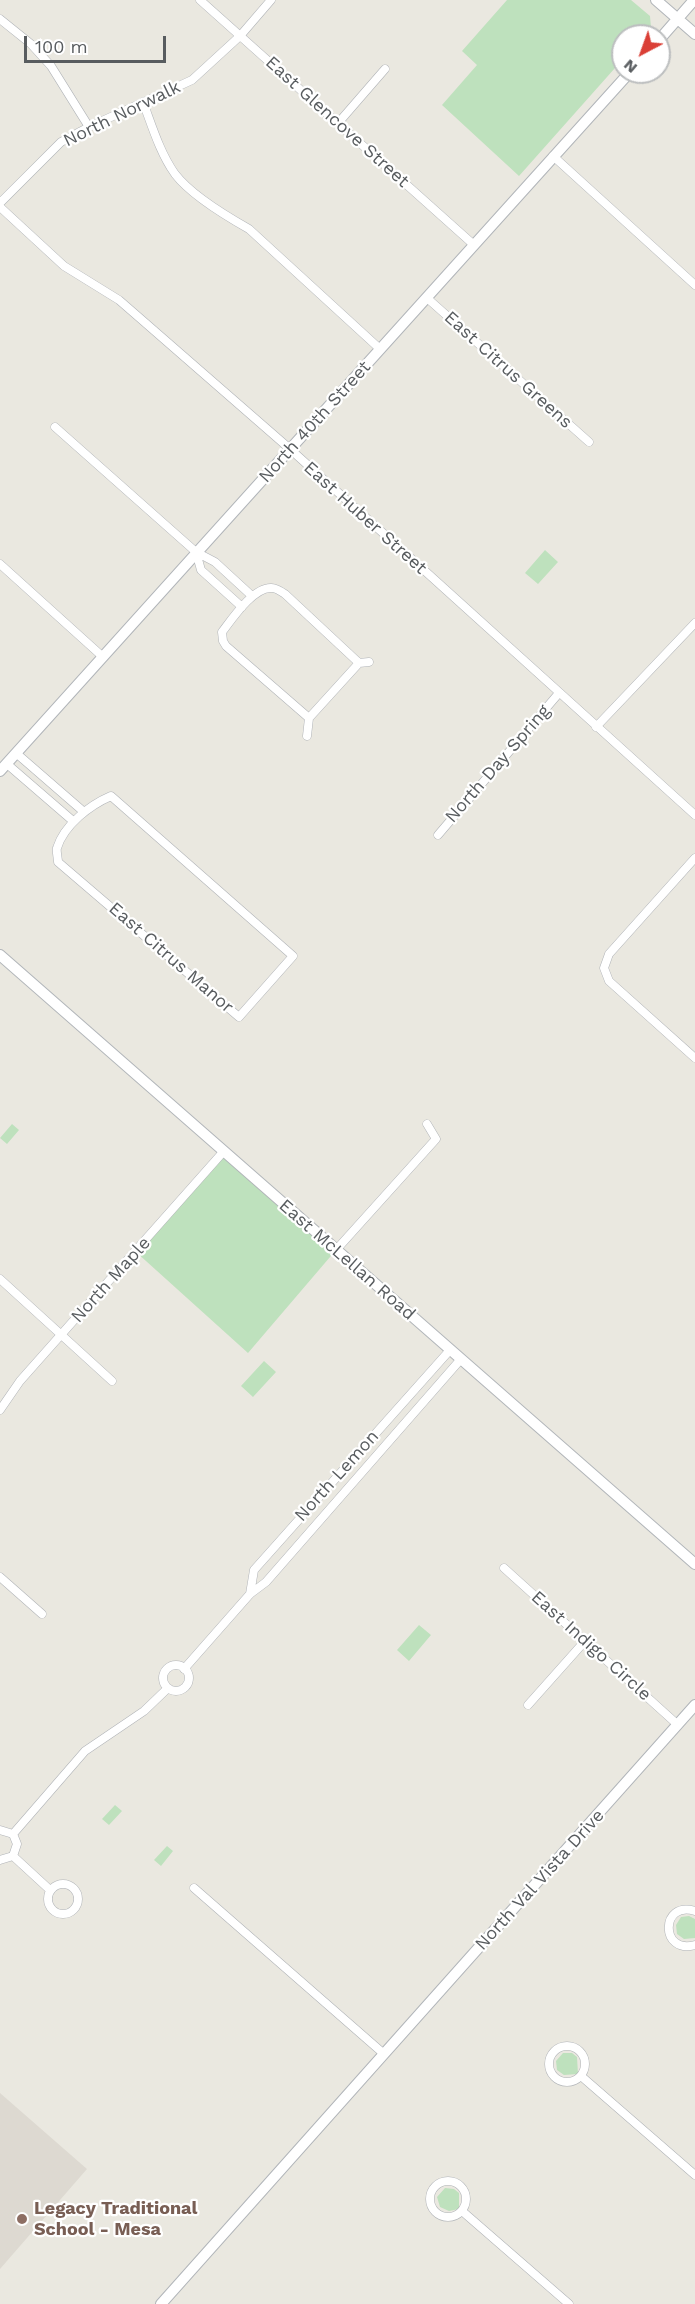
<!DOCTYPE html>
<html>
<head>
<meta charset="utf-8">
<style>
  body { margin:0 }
  #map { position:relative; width:695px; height:2304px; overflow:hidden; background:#eae8e0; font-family:"Work Sans",sans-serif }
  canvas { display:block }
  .north { position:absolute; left:611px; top:24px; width:60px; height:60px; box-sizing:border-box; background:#fff; border:2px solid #bcbebf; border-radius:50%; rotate:221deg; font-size:16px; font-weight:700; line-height:24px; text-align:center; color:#585c5f }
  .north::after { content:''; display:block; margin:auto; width:21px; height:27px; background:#da3f36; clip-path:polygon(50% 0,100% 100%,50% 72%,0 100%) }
  .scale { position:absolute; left:24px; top:36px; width:142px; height:27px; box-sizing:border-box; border:3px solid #585c5f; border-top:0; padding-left:8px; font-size:18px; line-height:21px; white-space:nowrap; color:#585c5f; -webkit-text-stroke:4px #fff; paint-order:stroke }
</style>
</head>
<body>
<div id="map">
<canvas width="695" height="2304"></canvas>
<div class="north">N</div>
<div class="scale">100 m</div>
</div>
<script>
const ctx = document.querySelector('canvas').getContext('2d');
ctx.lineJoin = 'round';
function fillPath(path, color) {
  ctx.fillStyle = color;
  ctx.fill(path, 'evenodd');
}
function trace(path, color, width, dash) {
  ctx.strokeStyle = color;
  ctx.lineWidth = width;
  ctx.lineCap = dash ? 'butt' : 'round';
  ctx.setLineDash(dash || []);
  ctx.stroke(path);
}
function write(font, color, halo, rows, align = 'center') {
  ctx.font = font + ' "Work Sans",sans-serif';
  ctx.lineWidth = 4.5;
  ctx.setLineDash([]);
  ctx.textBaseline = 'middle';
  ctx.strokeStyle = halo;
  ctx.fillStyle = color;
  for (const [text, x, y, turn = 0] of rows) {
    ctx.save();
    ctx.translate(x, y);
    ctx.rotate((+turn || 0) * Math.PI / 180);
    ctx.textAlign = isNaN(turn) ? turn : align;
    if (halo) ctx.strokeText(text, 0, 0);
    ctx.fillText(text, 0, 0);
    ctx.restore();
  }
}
const education = new Path2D(`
  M0 2093 87 2169 0 2269Z`);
const green = new Path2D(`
  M507 0H631L650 16 651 28 644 36H623V59L519 176 442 105 477 65 462 51Z
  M545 550 558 562 538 584 525 573Z
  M12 1124 19 1130 7 1144 0 1138Z
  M224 1151 336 1250 248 1353 136 1252Z
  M264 1361 276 1372 253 1397 241 1386Z
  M419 1625 431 1635 409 1661 397 1650Z
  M115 1805 122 1811 109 1825 102 1819Z
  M167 1846 173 1851 161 1866 154 1860Z
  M689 1916 695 1919V1938L684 1939 677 1934 676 1925 681 1917Z
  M563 2053H572L577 2057 578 2074 564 2075 557 2070 556 2061Z
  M445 2188 454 2189 459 2193V2209L449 2211 440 2207 437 2197Z`);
const street = new Path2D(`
  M200 0 474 245
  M0 19 31 44 51 66 89 127
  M143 102C152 126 160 153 175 174 191 195 226 216 249 229L380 349
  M339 122 385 69
  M553 156 695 285
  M0 203 61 142 89 127 192 80 240 36 271 0
  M0 207 64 266 119 300 142 320 290 449 695 815
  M427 298 589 442
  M55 427 196 552 215 562 252 596
  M196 552 201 570 242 607
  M0 564 103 657
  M309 718 359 663
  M596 727 695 623
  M307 736 309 718 226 646 223 641 222 632C232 619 254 586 272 588 276 588 282 592 285 594L359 663 369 662
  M16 753 84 812
  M7 764 73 821
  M111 796 293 956 239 1017 58 862C58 858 56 851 57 848 64 825 90 805 111 796Z
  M438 835 559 693
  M695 858 609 954 604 968 609 981 695 1058
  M336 1250 436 1139 427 1124
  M0 1279 112 1381
  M0 1410 20 1381 224 1151
  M504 1568 678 1725
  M0 1577 42 1614
  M250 1594 254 1570 450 1350
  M163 1678a13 13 0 1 1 26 0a13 13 0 1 1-26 0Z
  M184 1669 250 1594 266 1582 461 1359
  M528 1705 585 1641
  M0 1830 13 1834 17 1844 13 1856 0 1860
  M13 1834 85 1751 144 1711 168 1688
  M13 1856 50 1890
  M48 1899a15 15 0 1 1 30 0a15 15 0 1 1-30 0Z
  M194 1888 384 2054
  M695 1911C660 1900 660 1955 695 1945
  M549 2064a18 18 0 1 1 36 0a18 18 0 1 1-36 0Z
  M581 2076 695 2175
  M430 2199a18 18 0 1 1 36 0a18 18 0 1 1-36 0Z
  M462 2211 569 2304`);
const secondary = new Path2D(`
  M656 0 695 34
  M659 40 694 0
  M0 771 630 72
  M0 955 695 1564
  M161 2304 695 1705`);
const markers = [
  [22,2219,6,"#8d6e63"]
];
const streetNames = [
  ["North Norwalk",122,114,-26],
  ["East Glencove Street",337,122,42],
  ["East Citrus Greens",508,370,42],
  ["North 40th Street",315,422,-48],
  ["East Huber Street",365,518,42],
  ["North Day Spring",498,764,-49],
  ["East Citrus Manor",171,958,41],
  ["East McLellan Road",347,1260,41],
  ["North Maple",111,1280,-48],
  ["North Lemon",337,1476,-48],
  ["East Indigo Circle",591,1646,42],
  ["North Val Vista Drive",540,1880,-48]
];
const educationNames = [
  ["Legacy Traditional",34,2209],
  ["School - Mesa",34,2230]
];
fillPath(education, '#ddd9d1');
fillPath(green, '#bee1bd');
trace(street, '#b0b3b7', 9);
trace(secondary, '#b1b5b9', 12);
trace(street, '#fff', 8);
trace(secondary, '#fff', 10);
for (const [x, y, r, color] of markers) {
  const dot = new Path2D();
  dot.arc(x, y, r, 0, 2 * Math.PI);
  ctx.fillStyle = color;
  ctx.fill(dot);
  trace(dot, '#fff', 2);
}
write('18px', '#585c5f', '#fff', streetNames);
write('bold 18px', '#785e54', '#fff', educationNames, 'left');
</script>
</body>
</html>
